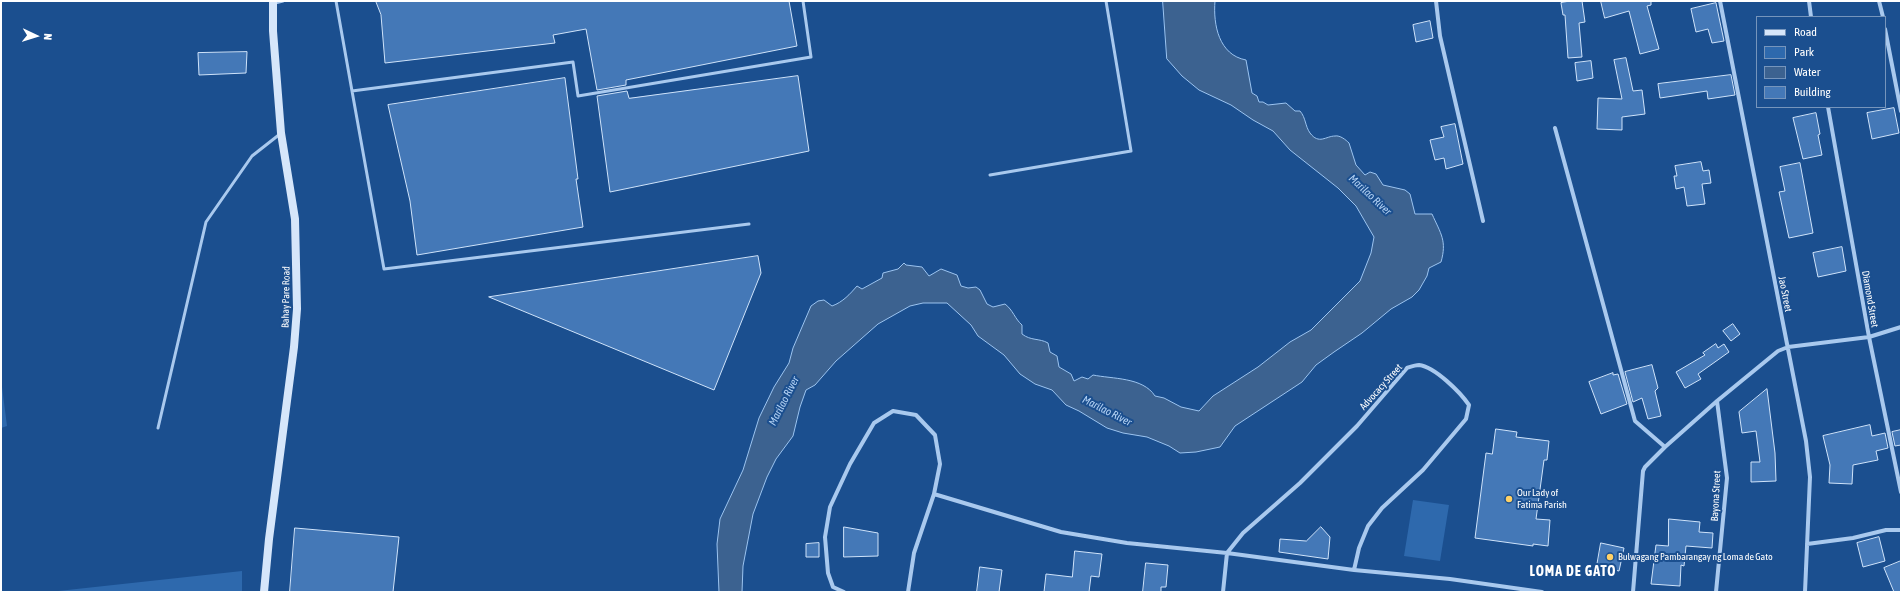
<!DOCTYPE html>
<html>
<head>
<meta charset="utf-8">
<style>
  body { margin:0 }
  #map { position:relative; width:1902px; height:593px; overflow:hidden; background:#1b4f8f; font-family:"Asap Condensed",sans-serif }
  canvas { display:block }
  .frame { position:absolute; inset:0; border:2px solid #fff; pointer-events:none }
  .legend { position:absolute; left:1756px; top:16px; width:130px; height:92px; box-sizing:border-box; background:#1b4f8f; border:1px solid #7695bc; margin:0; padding:5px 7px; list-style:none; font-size:12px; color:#fff }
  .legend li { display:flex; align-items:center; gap:8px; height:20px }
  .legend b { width:20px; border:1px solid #7695bc }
  .north { position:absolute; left:16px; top:16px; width:40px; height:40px; -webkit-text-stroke:3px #1b4f8f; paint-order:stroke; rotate:94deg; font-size:11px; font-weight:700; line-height:16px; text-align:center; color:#fff }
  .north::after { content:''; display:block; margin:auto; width:14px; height:18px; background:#fff; clip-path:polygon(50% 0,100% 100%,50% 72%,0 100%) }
</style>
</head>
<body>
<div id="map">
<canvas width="1902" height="593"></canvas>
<div class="frame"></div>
<ul class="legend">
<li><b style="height:5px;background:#d6e6fa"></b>Road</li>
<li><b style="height:11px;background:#2e69ad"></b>Park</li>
<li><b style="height:11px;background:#3c6290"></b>Water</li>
<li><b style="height:11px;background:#4478b7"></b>Building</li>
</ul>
<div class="north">N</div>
</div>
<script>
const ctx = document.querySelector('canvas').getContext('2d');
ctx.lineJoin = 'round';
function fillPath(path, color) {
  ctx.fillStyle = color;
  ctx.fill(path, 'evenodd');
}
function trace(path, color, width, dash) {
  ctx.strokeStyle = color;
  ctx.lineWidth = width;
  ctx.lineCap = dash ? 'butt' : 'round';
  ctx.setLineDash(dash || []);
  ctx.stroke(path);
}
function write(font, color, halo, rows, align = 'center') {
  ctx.font = font + ' "Asap Condensed",sans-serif';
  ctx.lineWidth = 4;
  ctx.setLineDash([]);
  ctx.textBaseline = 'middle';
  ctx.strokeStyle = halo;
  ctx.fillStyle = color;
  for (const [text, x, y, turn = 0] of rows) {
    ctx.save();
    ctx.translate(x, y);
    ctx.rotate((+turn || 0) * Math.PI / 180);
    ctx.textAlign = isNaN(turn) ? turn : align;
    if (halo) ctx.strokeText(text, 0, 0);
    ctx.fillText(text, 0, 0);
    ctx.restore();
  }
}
const green = new Path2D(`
  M1 379 7 426 1 428Z
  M1413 500 1449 505 1440 561 1404 556Z
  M242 571V592H49Z`);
const water = new Path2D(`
  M1163 1H1215C1213 25 1219 55 1246 60L1252 93 1257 96 1259 102H1263L1268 105 1286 103 1295 111H1300C1306 118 1305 126 1310 133 1319 145 1326 136 1335 136 1340 135 1346 140 1349 143L1356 165 1365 175 1370 172 1376 174 1383 185 1405 190 1410 194 1415 214H1432C1441 234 1447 241 1441 262L1429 268 1427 276 1419 290 1412 297 1391 309 1362 333 1334 352 1316 365 1302 382 1235 426 1220 447 1196 452 1180 453 1169 446 1147 437 1123 433 1107 428 1079 411 1066 405 1052 390 1035 384 1020 374 1004 355 978 336 971 325 947 303H923L910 306 878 324 836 361 815 385 806 390 800 407 793 436 776 459 767 477 753 514 743 566 742 592H719L717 544 720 519 743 470 759 418 774 387 789 363 793 348 811 306 818 301 824 300 832 306C843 302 850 294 857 286L862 289 882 278 883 273 898 269 904 263 906 265 922 267 929 276 941 269 957 275 961 286 968 288 976 287 980 290 987 304 993 307 1005 304C1013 310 1015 319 1022 325V334C1031 341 1039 338 1048 343L1050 352 1057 356 1059 367 1071 374 1074 381 1082 377 1088 379 1093 375C1112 379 1143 377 1155 396L1164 398 1181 407 1199 411 1213 396 1258 367 1290 342 1311 330 1360 281 1371 253 1374 237 1356 206 1338 188 1290 150 1273 131 1253 120 1231 105 1199 90 1182 76 1167 59Z`);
const building = new Path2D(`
  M376 1H789L797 46 626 80V85L597 90 586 29 553 35 555 43 385 63 381 15Z
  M1570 1H1582L1585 22 1579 23 1582 57 1568 58 1565 15H1563L1561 3Z
  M1601 1H1651V5L1647 6 1659 49 1640 54 1629 11 1605 18Z
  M1716 3 1724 41 1712 43 1708 29 1696 32 1691 9Z
  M1430 21 1433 38 1416 42 1413 25Z
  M247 52 246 73 199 75 198 53Z
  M1626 58 1633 91 1642 90 1645 114 1622 117V130L1597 129 1598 98 1622 99 1614 60Z
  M1591 61 1593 78 1577 81 1575 63Z
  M1731 75 1735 95 1708 99 1707 91 1660 98 1658 84Z
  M798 76 809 151 610 192 597 96 627 91 629 98Z
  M565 78 578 179H576L583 227 417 255 410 201 388 105Z
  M1894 108 1899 133 1872 139 1867 113Z
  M1816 113 1820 134 1818 135 1822 155 1803 159 1793 118Z
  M1455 124 1463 164 1446 169 1444 158 1435 160 1430 140 1444 137 1441 127Z
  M1701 162 1703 171 1709 170 1711 183 1702 184 1705 204 1687 206 1684 187 1676 189 1674 176H1677L1675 166Z
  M1800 163 1813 233 1789 238 1779 192 1785 191 1780 167Z
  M1842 247 1846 271 1818 277 1813 253Z
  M758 256 761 273 714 390 489 297Z
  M1733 324 1740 334 1731 341 1723 331Z
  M1716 344 1718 348 1724 344 1729 352 1698 374 1701 379 1685 388 1676 372 1705 355 1703 353Z
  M1652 365 1658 388 1655 391 1661 416 1648 419 1642 398 1633 402 1625 372Z
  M1613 373V375L1618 374 1627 404 1601 414 1589 382Z
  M1767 389 1775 453 1776 481 1751 482V462H1760L1756 431 1742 433 1739 412Z
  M1870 425 1872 436 1885 433 1888 448 1876 451 1878 460 1853 465 1852 484 1829 483 1830 465 1823 436Z
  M1496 429 1517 432 1516 437 1549 441 1547 460H1544L1536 519 1550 520 1548 546 1533 544V546L1475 538 1486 453 1492 454Z
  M1901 430V445L1895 446 1892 432Z
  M1669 519 1700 522 1699 532 1713 533 1712 548 1686 546 1684 566 1681 565 1680 586 1651 584 1656 545 1668 546Z
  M844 527 878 533V556L844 557Z
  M1321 527 1330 537 1328 559 1279 552 1280 539 1306 541Z
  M295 528 399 537 393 592H290Z
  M1879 537 1885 561 1863 567 1857 543Z
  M819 543V557H806V544Z
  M1601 543 1624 548 1619 571 1597 566Z
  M1075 551 1102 554 1099 577 1091 576 1089 592H1044L1046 574 1072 577Z
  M1901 561V592H1894L1884 568Z
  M1146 563 1168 565 1166 587H1161V592H1143Z
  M980 567 1002 570 999 592H977Z`);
const lane = new Path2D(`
  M336 1 352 91 573 62 578 96 811 57 803 1
  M275 3 283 1
  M352 91 384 269 749 224
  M990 175 1131 151 1106 1
  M158 428 206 222 252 156 280 134`);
const street = new Path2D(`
  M1436 1 1440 36 1483 221
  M1720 1 1806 441 1810 477 1805 592
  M1809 1 1811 17
  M1879 1 1883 17
  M1885 29 1901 111
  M1828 107 1869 337 1901 492
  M1555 128 1635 421 1665 447
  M934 494 1061 532 1127 543 1227 553 1354 570 1450 579 1542 592
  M1807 544 1853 538 1886 530H1901
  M844 592 833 587 828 573 825 537 830 507 850 464 874 423 893 411 916 415 935 435 940 464 934 494 914 553 908 592
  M1223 592 1227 553 1243 533 1300 483 1357 426 1407 368C1410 367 1415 365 1419 365 1435 367 1460 392 1469 405L1466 419 1423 470 1382 508 1368 526 1359 548 1354 570
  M1633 592 1643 471 1645 467 1665 447 1717 401 1778 351 1788 347 1869 337 1901 327
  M1716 592 1727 478 1717 401`);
const secondary = new Path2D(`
  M264 592 269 539 294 347 297 309 295 219 281 133 273 31V1`);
const markers = [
  [1509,499,4,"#ffd166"],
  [1610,557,4,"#ffd166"]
];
const streetNames = [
  ["Jao Street",1785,294,79],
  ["Bahay Pare Road",286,297,-89],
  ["Diamond Street",1870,299,80],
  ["Advocacy Street",1381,387,-48],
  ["Bayona Street",1716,496,-87]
];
const poiNames = [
  ["Our Lady of",1517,493],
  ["Fatima Parish",1517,505],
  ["Bulwagang Pambarangay ng Loma de Gato",1618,557]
];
const waterNames = [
  ["Marilao River",1370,195,43],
  ["Marilao River",784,401,-63],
  ["Marilao River",1107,411,27]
];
const districtNames = [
  ["LOMA DE GATO",1573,572]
];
fillPath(green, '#2e69ad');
fillPath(water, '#3c6290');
trace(water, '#9cc4f0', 1);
fillPath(building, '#4478b7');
trace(building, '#cfe3fa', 1);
trace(lane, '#a9c9ee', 3);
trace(street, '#a9c9ee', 4);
trace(secondary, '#d6e6fa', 8);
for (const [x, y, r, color] of markers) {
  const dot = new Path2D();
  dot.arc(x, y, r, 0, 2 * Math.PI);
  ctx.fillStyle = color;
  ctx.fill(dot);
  trace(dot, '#1b4f8f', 1.5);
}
write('10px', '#fff', '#1b4f8f', streetNames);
write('10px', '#fff', '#1b4f8f', poiNames, 'left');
write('italic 11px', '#b5d3f5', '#1b4f8f', waterNames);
ctx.letterSpacing = '1px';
write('bold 14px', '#fff', '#1b4f8f', districtNames);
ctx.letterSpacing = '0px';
</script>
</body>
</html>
